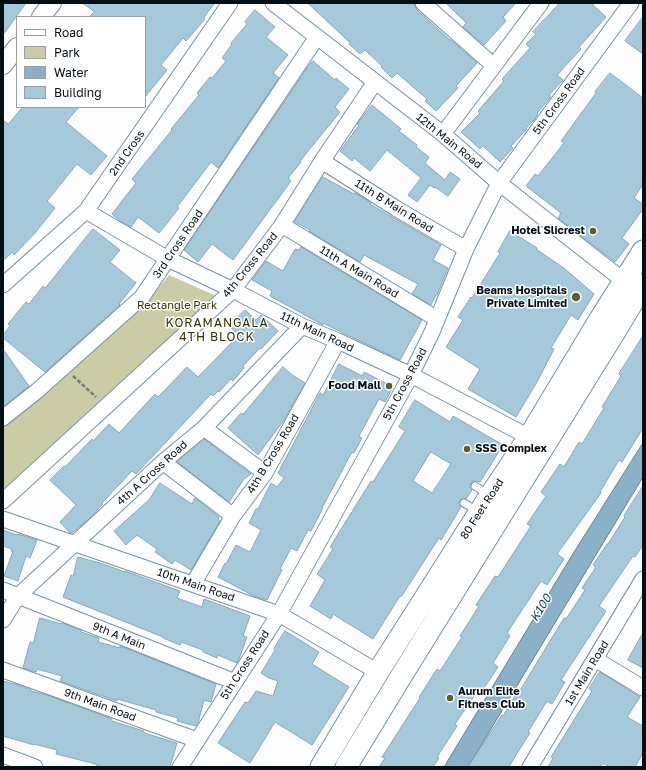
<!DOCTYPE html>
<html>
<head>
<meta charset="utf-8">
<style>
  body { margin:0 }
  #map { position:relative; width:646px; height:770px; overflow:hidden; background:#fcfcfc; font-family:"Golos Text",sans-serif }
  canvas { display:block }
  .frame { position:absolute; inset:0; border:4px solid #040e15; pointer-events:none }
  .legend { position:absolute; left:16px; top:16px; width:130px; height:92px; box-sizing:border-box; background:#fff; border:1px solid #9b9fa1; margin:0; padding:5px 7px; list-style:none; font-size:12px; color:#040e15 }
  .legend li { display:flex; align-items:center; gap:8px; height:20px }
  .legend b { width:20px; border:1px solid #9b9fa1 }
</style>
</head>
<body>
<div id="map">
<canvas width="646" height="770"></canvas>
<div class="frame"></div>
<ul class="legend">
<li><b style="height:5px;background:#fff"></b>Road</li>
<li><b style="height:11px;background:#cbcca6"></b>Park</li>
<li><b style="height:11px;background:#8ab1c8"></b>Water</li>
<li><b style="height:11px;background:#a6c8db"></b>Building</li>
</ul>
</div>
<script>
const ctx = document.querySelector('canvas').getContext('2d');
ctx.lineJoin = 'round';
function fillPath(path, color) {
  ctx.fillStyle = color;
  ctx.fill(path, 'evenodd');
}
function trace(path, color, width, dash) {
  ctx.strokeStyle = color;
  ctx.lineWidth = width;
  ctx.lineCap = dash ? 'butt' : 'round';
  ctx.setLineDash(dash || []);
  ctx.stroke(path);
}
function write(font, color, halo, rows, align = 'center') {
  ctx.font = font + ' "Golos Text",sans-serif';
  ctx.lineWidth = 3;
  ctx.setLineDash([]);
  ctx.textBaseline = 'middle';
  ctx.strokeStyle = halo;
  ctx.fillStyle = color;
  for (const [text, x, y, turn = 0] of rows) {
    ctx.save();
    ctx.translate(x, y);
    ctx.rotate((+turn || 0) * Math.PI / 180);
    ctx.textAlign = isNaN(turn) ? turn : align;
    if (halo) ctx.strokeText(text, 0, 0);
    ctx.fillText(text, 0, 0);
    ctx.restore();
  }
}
const green = new Path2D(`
  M169 275 223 299 3 492V425L149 299Z`);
const water = new Path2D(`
  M643 443V477L468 767H444L571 557Z`);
const building = new Path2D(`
  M3 3H26L3 35Z
  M83 3H215L204 17 205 19 186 41 183 38 161 65 167 70 145 97V17H89L94 12Z
  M308 3H414L415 6 417 10 450 40H451L477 63 456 86 458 88 436 111 425 101 427 99 397 73 392 78 381 67 382 66 365 50 360 54 349 44 350 43Z
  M446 3H516L503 17 506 21 484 45 463 27 466 23Z
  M560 3H591L606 17 579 47 581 49 557 75 563 80 549 95 551 97 537 113 538 114 534 120 526 128 527 129 511 146 513 148 500 162 483 146 480 149 461 132 480 113 478 111 504 81 502 79 530 48 526 44 536 34 533 32Z
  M255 10 275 27 266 37 288 55 273 73 279 78 218 168 211 162 177 207 179 208 159 233 138 217 131 227 120 221 112 214 136 183 132 179 172 130 171 129 199 95 197 93 210 77 212 78 226 61 222 58 232 44 231 43 247 24 245 22Z
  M643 17V54L625 41Z
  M313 61 335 80 336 78 349 89 335 107 340 112 300 161 301 162 288 178 291 181 233 260 212 244 198 262 184 250 307 68Z
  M610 73 643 98V184L634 198 643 204V209L622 238 629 244 615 262 558 218 561 213 526 186 535 174 538 176 564 143 561 141 596 93 595 92Z
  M372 105 401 129 399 131 417 145 416 147 429 157 425 163 445 180 450 172 460 179 448 196 435 187 434 188 430 185 417 202 408 195 421 178 387 150 370 171 354 158 352 161 340 151 359 125 357 124 362 118Z
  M23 107H79L66 122 107 156 91 175 77 164 47 201 55 208 35 233 14 255 12 252 3 261V120L8 124Z
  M323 177 354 194V193L357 194 371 203 370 204 387 214 441 245 433 260 448 268 437 295H436L431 305 412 294 418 284 364 255 360 262 309 231 310 230 295 222Z
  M93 229 120 250 110 262 136 283 119 304 120 305 45 372 3 338V335L10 326 8 324 26 302 29 304 43 286 45 288Z
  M510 231 537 248 536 249 565 269 594 294 578 320 571 315 551 348 554 349 537 382 516 417 468 389 480 369 446 347 463 320 458 317 471 297 472 298 500 253 498 252Z
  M301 247 422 320 400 360 339 331 323 323V325L270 296 272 291 252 280 266 261 283 271 295 249 299 250Z
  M245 310 256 320 261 315 278 331 261 349 260 348 243 366 244 368 233 381 231 379 219 392 218 391 213 396 211 394 136 474 132 471 102 503 103 504 89 519 72 533H70L60 522 76 505 50 480 64 466 65 467 92 439 93 441 109 424 119 433 155 394 158 397 187 367 198 377 239 335 229 326Z
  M643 336V428L622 462 619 460 600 492 601 493 557 554 564 559 547 585 541 581 507 633 510 636 493 663 498 667 482 691 479 689 455 724 457 726 437 757 439 758 433 767H379L385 758 382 757 420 698 419 697 437 669 440 671 462 637 460 636 479 606 476 605 495 576 498 577 531 526 527 524 546 496 541 492 560 464 564 467 579 442 582 444 604 408 602 407 621 376 619 374Z
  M3 349 29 386 3 407Z
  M339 364 362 376 364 372 393 387 385 402 379 399 359 436 362 438 354 453 352 452 322 508H323L311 531 308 530 297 551 291 548 280 569 282 570 267 600 254 596 218 577 225 563 226 564 236 545 250 552 261 530 249 523 256 509H258L271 483 277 487 284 478 278 473 320 393 323 395Z
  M283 367 291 374 305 383 284 420 258 455 228 428 241 413 243 414Z
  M415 400 450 422 453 416 503 445 480 482 478 481 477 482 473 481 471 483 470 486 472 490 466 499 464 498 460 500 459 503 461 507 441 540 439 538 401 597 400 596 373 639 333 614 331 619 310 606 325 580 317 574 333 549 330 547 371 481 373 482 405 431 399 427ZM431 452 451 464 432 493 413 481Z
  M204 439 251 474 244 479 229 502 177 462Z
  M160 483 192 504 195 498 219 517 218 519 220 521 191 570 175 560 172 564 155 552 157 549 137 535 126 545 114 531 149 500Z
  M643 486V545L635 557 633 556 599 606 606 611 561 680 565 682 552 704 547 701 528 732 530 733 516 755 509 767H468L492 730 502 715 503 716 518 691 519 692 564 618 566 619 585 590 582 588 596 567 593 565 607 544H608L625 517 624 516Z
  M3 530 17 535 18 534 37 540 30 558 26 556 18 581 4 576 13 551H11L12 549 3 546Z
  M78 557 103 564 125 572V571L180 591 177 598 202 607 204 599 250 616 243 636 247 637 239 659 237 663 218 655 217 658 203 652V650L181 642 180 645 163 638V637L63 597 71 575 73 576Z
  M40 618 62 624 63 623 82 631 81 632 99 638 98 642 120 648V646L216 684 211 702 204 700 198 723 196 726 177 721 178 718 156 712V710L117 699V701L60 681 62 676 37 669 36 672 23 668 30 642 33 643Z
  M285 631 319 652 312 664 349 687 312 745 275 722 250 763 218 743 245 702 248 703 256 691 273 696 278 681 269 678 261 673 275 650 274 649Z
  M643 633V668L628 660Z
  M600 672 640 697 627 717 643 726V753L635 767H610L603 763 600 767H548L553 758 551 757 592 691 589 689Z
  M3 681 18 685 31 690V691L47 695 112 719V721L144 731V733L177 743 170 767H103L96 765V764L56 754 57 750 34 744V745L3 736Z`);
const path = new Path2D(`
  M73 376 96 397`);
const service = new Path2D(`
  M475 486 488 494
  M464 503 478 511`);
const minor = new Path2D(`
  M273 3 443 134 499 183 624 281 629 288
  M423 3 494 66
  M443 134 541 3
  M322 161 397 209 466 249
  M86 211 168 259 233 290 302 326 338 341 411 375 529 437
  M282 225 437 319
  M3 285 86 211 230 3
  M3 418 37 391 142 297 317 37
  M204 428 265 473
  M163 462 233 516
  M3 501 233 290 282 225 322 161 375 82
  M3 519 279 614 378 672
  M193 584 233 516 265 473 338 341
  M3 590 235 682
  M3 620 18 596 163 462 204 428 302 326
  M595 659 643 688
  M3 670 197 740
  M3 755 35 767
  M180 767 279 614 411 375 432 332 466 249 499 183 631 3
  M530 767 643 579`);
const tertiary = new Path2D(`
  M41 17 52 3
  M3 65 17 47`);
const secondary = new Path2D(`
  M321 767 378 672 484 505 529 437 600 319 643 251
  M346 767 397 683 616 330 643 285`);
const markers = [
  [593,231,4,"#5e5d2a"],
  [576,297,5,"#5e5d2a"],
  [389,386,4,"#5e5d2a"],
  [467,449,4,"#5e5d2a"],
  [450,698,4,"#5e5d2a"]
];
const streetNames = [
  ["5th Cross Road",559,101,-54],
  ["12th Main Road",449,141,39],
  ["2nd Cross",127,153,-55],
  ["11th B Main Road",394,206,32],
  ["3rd Cross Road",178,244,-56],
  ["4th Cross Road",250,265,-51],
  ["11th A Main Road",359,272,31],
  ["11th Main Road",317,332,25],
  ["5th Cross Road",405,384,-62],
  ["4th B Cross Road",273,454,-59],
  ["4th A Cross Road",152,473,-42],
  ["80 Feet Road",482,509,-57],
  ["10th Main Road",196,585,19],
  ["9th A Main",119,636,22],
  ["5th Cross Road",245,665,-57],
  ["1st Main Road",587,673,-59],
  ["9th Main Road",100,705,20]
];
const poiNames = [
  ["Hotel Slicrest",585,231],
  ["Beams Hospitals",567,291],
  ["Private Limited",567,304],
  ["Food Mall",381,386],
  ["SSS Complex",475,449,"left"],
  ["Aurum Elite",458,692,"left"],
  ["Fitness Club",458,705,"left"]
];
const parkNames = [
  ["Rectangle Park",177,306]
];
const neighbourhoodNames = [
  ["KORAMANGALA",217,323],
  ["4TH BLOCK",217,337]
];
const waterNames = [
  ["K100",541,608,-59]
];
fillPath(green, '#cbcca6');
fillPath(water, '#8ab1c8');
trace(water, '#628092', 1);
fillPath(building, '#a6c8db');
trace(building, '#87a8bb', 1);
trace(service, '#7292a5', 9);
trace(minor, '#7292a5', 17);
trace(tertiary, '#7292a5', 20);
trace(secondary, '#7292a5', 23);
trace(path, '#74797d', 2.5, [4, 2]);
trace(service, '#fff', 7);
trace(minor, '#fff', 15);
trace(tertiary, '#fff', 18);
trace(secondary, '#fff', 21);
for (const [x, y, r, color] of markers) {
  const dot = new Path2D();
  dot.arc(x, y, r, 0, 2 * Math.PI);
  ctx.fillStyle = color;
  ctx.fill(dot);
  trace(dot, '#fff', 1.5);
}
write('11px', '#040e15', '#fff', streetNames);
write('bold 11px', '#040e15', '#fff', poiNames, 'right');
write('11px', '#353301', '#fff', parkNames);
ctx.letterSpacing = '1px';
write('12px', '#333207', '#fff', neighbourhoodNames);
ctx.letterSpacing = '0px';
write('italic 12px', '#0a3f57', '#fff', waterNames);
</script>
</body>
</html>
